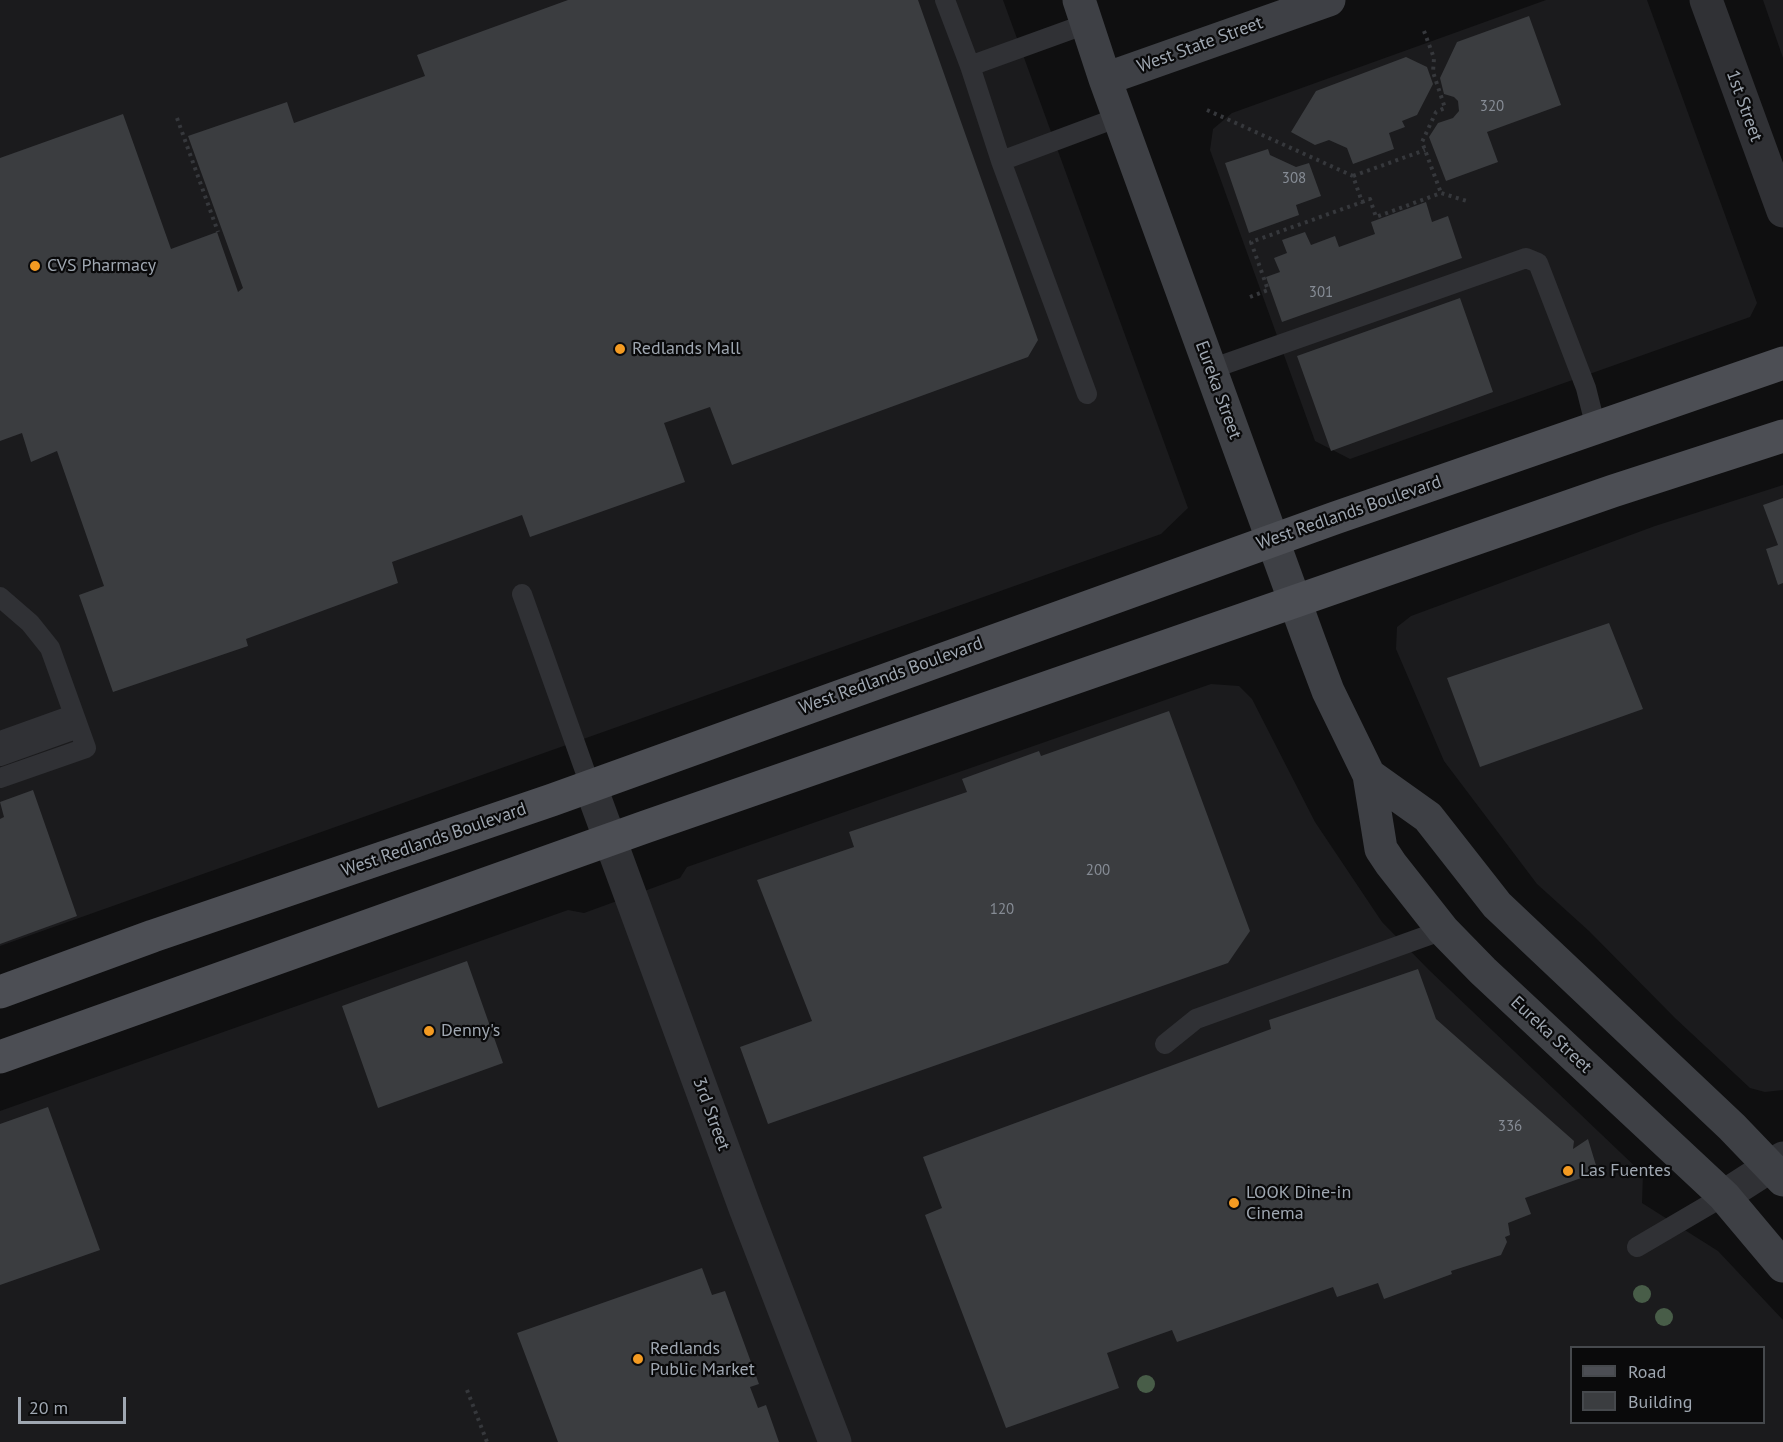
<!DOCTYPE html>
<html>
<head>
<meta charset="utf-8">
<style>
  body { margin:0 }
  #map { position:relative; width:1783px; height:1442px; overflow:hidden; background:#0f0f10; font-family:"PT Sans",sans-serif }
  canvas { display:block }
  .legend { position:absolute; left:1570px; top:1346px; width:195px; height:78px; box-sizing:border-box; background:#0a0a0b; border:2px solid #46494d; margin:0; padding:8px 10px; list-style:none; font-size:18px; color:#9fa7b1 }
  .legend li { display:flex; align-items:center; gap:12px; height:30px }
  .legend b { width:30px; border:2px solid #46494d }
  .scale { position:absolute; left:18px; top:1397px; width:108px; height:27px; box-sizing:border-box; border:3px solid #9fa7b1; border-top:0; padding-left:8px; font-size:18px; line-height:21px; white-space:nowrap; color:#9fa7b1; -webkit-text-stroke:4px #0a0a0b; paint-order:stroke }
</style>
</head>
<body>
<div id="map">
<canvas width="1783" height="1442"></canvas>
<ul class="legend">
<li><b style="height:8px;background:#4c4e54"></b>Road</li>
<li><b style="height:16px;background:#3b3d40"></b>Building</li>
</ul>
<div class="scale">20 m</div>
</div>
<script>
const ctx = document.querySelector('canvas').getContext('2d');
ctx.lineJoin = 'round';
function fillPath(path, color) {
  ctx.fillStyle = color;
  ctx.fill(path, 'evenodd');
}
function trace(path, color, width, dash) {
  ctx.strokeStyle = color;
  ctx.lineWidth = width;
  ctx.lineCap = dash ? 'butt' : 'round';
  ctx.setLineDash(dash || []);
  ctx.stroke(path);
}
function write(font, color, halo, rows, align = 'center') {
  ctx.font = font + ' "PT Sans",sans-serif';
  ctx.lineWidth = 4.5;
  ctx.setLineDash([]);
  ctx.textBaseline = 'middle';
  ctx.strokeStyle = halo;
  ctx.fillStyle = color;
  for (const [text, x, y, turn = 0] of rows) {
    ctx.save();
    ctx.translate(x, y);
    ctx.rotate((+turn || 0) * Math.PI / 180);
    ctx.textAlign = isNaN(turn) ? turn : align;
    if (halo) ctx.strokeText(text, 0, 0);
    ctx.fillText(text, 0, 0);
    ctx.restore();
  }
}
const built = new Path2D(`
  M0 0H1003L1188 508 1161 534 0 946Z
  M1546 0H1647L1757 303 1750 317 1350 459 1315 441 1210 150 1213 129 1232 113Z
  M1763 0H1783V58Z
  M1783 485V1090L1765 1092 1750 1088 1675 1018 1589 931 1537 884 1444 761 1396 649 1397 627 1411 616 1655 526Z
  M1211 684 1239 686 1252 699 1315 822 1382 922 1429 970 1643 1174 1642 1203 1718 1251 1783 1320V1442H0V1111L568 910 584 913 680 878 687 867ZM1572 1348H1764V1422H1572Z`);
const building = new Path2D(`
  M568 0H918L1038 340 1028 357 732 465 710 407 664 423 685 482 530 537 522 515 392 562 398 583 246 639 248 646 113 692 79 595 104 586 57 451 31 462 22 433 0 441V158L123 114 171 249 217 232 238 292 243 288 188 136 287 102 294 123 425 76 417 55Z
  M1529 16 1561 105 1487 132 1498 162 1446 181 1429 137 1438 123 1453 118 1459 111 1458 101 1454 97 1444 94 1440 78 1457 42Z
  M1406 57 1427 67 1433 84 1417 115 1402 121 1405 127 1389 133 1394 149 1353 164 1347 148 1329 140 1315 145 1291 132 1316 91Z
  M1268 149 1270 155 1296 167 1309 163 1321 196 1296 205 1299 215 1249 233 1225 163Z
  M1426 202 1432 222 1448 216 1462 258 1282 322 1266 277 1280 272 1274 258 1287 253 1282 240 1305 232 1311 245 1335 236 1339 247 1375 234 1371 222Z
  M1460 298 1493 392 1331 451 1297 356Z
  M1783 498V583L1778 585 1766 549 1778 545 1763 505Z
  M1609 623 1643 709 1480 767 1447 678Z
  M1169 711 1250 931 1228 963 768 1124 740 1047 812 1021 757 880 854 847 849 832 967 792 962 779 1039 751 1041 756Z
  M33 790 77 916 0 944V819L4 817 0 802Z
  M467 961 503 1063 378 1108 342 1006Z
  M1418 969 1436 1019 1574 1141 1573 1149 1588 1139 1598 1172 1525 1198 1531 1214 1508 1223 1510 1235 1505 1237 1507 1242 1501 1255 1451 1271 1452 1274 1384 1299 1378 1283 1337 1297 1333 1287 1177 1342 1172 1330 1107 1353 1119 1388 1006 1428 925 1215 942 1208 923 1157 1271 1029 1269 1020Z
  M48 1107 100 1250 0 1285V1124Z
  M702 1268 712 1295 725 1291 759 1384 750 1387 758 1408 766 1405 779 1442H558L517 1333Z`);
const path = new Path2D(`
  M1424 31 1434 58 1433 72 1445 108 1436 112 1422 142 1441 193
  M1207 110 1353 176 1362 202 1370 199 1376 217 1441 193 1470 202
  M177 118 218 232
  M1353 176 1425 150
  M1250 297 1268 290 1251 242 1362 202
  M467 1390 487 1442`);
const lane = new Path2D(`
  M945 0 970 66 1001 161 1087 394
  M970 66 1086 24
  M1001 161 1119 117
  M1211 369 1526 258 1538 263 1586 388 1596 428
  M522 594 590 785
  M0 597 30 623 50 648 86 748 0 778
  M0 741 73 715
  M0 756 78 728
  M1165 1044 1196 1019 1443 930
  M1637 1247 1724 1196`);
const street = new Path2D(`
  M1706 0 1783 211
  M590 785 745 1208 835 1442
  M1724 1196 1783 1158`);
const secondary = new Path2D(`
  M1079 0 1105 79 1310 643 1328 691 1369 775 1381 849 1391 864 1443 930 1483 971 1724 1196 1783 1266
  M1105 79 1329 0
  M1369 775 1428 817 1497 905 1732 1127 1783 1180`);
const primary = new Path2D(`
  M0 992 153 936 552 800 1335 518 1783 363
  M0 1057 645 827 1613 491 1783 436`);
const trees = [
  [1642,1294],
  [1664,1317],
  [1146,1384]
];
const markers = [
  [35,266,6,"#f49b22"],
  [620,349,6,"#f49b22"],
  [429,1031,6,"#f49b22"],
  [1568,1171,6,"#f49b22"],
  [1234,1203,6,"#f49b22"],
  [638,1359,6,"#f49b22"]
];
const numberNames = [
  ["320",1492,107],
  ["308",1294,179],
  ["301",1321,293],
  ["200",1098,871],
  ["120",1002,910],
  ["336",1510,1127]
];
const streetNames = [
  ["West State Street",1200,45,-20],
  ["1st Street",1744,106,70],
  ["Eureka Street",1218,390,70],
  ["West Redlands Boulevard",1349,513,-19],
  ["West Redlands Boulevard",891,676,-20],
  ["West Redlands Boulevard",434,840,-19],
  ["Eureka Street",1551,1035,43],
  ["3rd Street",711,1114,70]
];
const poiNames = [
  ["CVS Pharmacy",47,266],
  ["Redlands Mall",632,349],
  ["Denny's",441,1031],
  ["Las Fuentes",1580,1171],
  ["LOOK Dine-in",1246,1193],
  ["Cinema",1246,1214],
  ["Redlands",650,1349],
  ["Public Market",650,1370]
];
fillPath(built, '#1b1b1d');
fillPath(building, '#3b3d40');
trace(path, '#36383c', 4, [3, 4.5]);
trace(lane, '#303135', 20);
trace(street, '#303135', 33);
trace(secondary, '#3e4045', 33);
trace(primary, '#4c4e54', 33);
ctx.fillStyle = '#485d48';
for (const [x, y] of trees) {
  ctx.beginPath();
  ctx.arc(x, y, 9, 0, 2 * Math.PI);
  ctx.fill();
}
for (const [x, y, r, color] of markers) {
  const dot = new Path2D();
  dot.arc(x, y, r, 0, 2 * Math.PI);
  ctx.fillStyle = color;
  ctx.fill(dot);
  trace(dot, '#0a0a0b', 2);
}
write('15px', '#868c95', null, numberNames);
write('18px', '#9fa7b1', '#0a0a0b', streetNames);
write('18px', '#9fa7b1', '#0a0a0b', poiNames, 'left');
</script>
</body>
</html>
